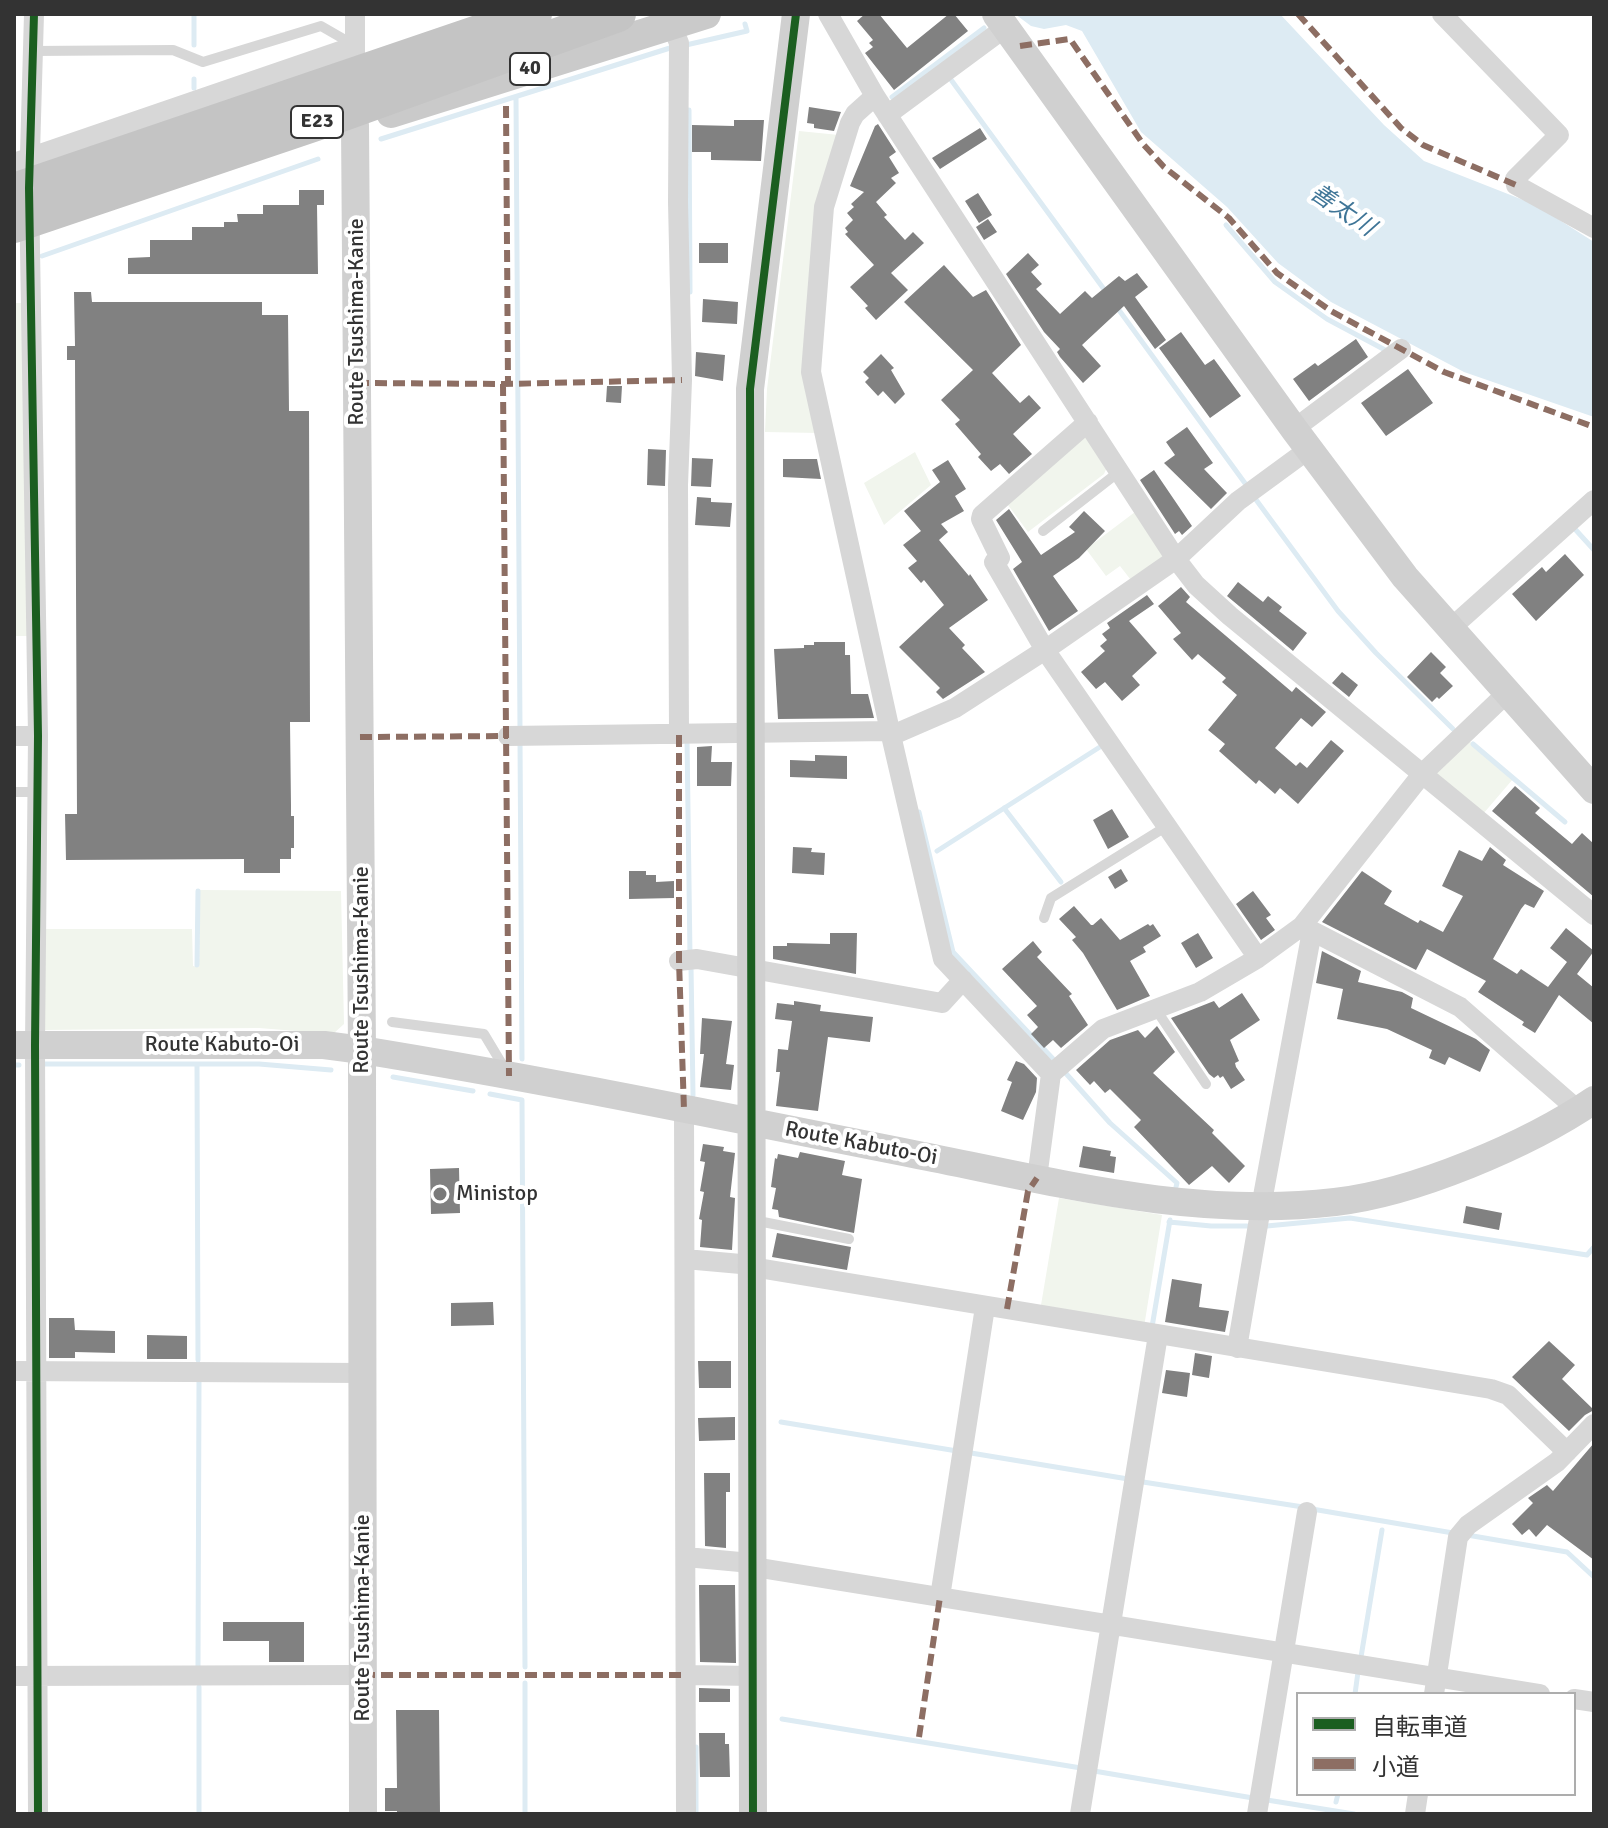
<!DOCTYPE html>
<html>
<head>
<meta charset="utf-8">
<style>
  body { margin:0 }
  #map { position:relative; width:1608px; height:1828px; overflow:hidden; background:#fff; font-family:Signika,"Noto Sans JP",sans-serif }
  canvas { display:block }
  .frame { position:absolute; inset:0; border:16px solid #333; pointer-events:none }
  .legend { position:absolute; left:1296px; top:1692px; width:280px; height:104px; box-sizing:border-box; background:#fff; border:2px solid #adadad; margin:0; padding:10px 14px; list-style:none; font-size:24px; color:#333 }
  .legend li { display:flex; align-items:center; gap:16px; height:40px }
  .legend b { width:40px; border:2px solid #adadad }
</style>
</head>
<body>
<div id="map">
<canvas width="1608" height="1828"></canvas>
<div class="frame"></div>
<ul class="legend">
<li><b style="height:10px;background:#1b5e20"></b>自転車道</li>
<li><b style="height:10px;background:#8d6e63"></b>小道</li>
</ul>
</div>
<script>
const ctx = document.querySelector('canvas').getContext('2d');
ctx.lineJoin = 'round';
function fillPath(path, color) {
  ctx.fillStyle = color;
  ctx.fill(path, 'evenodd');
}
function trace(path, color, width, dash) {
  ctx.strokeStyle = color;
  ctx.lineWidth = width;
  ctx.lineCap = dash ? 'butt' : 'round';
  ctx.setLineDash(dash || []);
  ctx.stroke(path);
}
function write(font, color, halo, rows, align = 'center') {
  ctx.font = font + ' Signika,"Noto Sans JP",sans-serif';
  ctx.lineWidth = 8;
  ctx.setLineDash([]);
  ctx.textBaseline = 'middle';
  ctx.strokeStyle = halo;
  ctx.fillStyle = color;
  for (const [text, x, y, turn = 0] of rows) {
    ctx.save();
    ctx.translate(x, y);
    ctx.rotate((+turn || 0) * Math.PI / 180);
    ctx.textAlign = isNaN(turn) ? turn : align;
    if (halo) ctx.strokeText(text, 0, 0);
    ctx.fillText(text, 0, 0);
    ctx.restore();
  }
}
const green = new Path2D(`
  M799 131 839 135 821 208 818 433 765 432 767 389Z
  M14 303H23L27 636H14Z
  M1087 435 1107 467 1104 474 1028 532 1005 501Z
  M915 452 931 485 884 525 864 483Z
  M1135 512 1166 559 1134 584 1120 566 1106 576 1086 549Z
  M1468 740 1513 779 1483 814 1437 776 1436 769Z
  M200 890 341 891 344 1024 333 1034 259 1028 42 1030 40 929H192L193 966 199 967Z
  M1059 1198 1162 1215 1144 1327 1040 1311Z`);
const water = new Path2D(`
  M1015 14H1280L1384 125 1424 161 1536 205 1594 242V417L1464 372 1331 302 1278 263 1227 207 1141 132 1082 31 1066 25 1044 29 1031 26Z`);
const stream = new Path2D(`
  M194 14V45
  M686 45 747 31 745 24
  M949 77 1106 292
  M194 79V88
  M516 97 520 730
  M892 97 984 28
  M689 110 690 292
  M381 139 670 48
  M1226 225 1275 282 1327 319 1387 351
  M42 256 318 159
  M1116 306 1247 486
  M1254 497 1338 611 1376 653 1453 729
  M1574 528 1594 550
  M687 738 690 956
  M520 740 522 1059
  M1473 744 1565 822
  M1004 808 1061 882
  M919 812 953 952 1055 1061
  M937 851 1103 745
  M197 965 198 891
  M691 966 693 1095
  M45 1064H259L331 1070
  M197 1064 198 1360
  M14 1065H19
  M1062 1069 1110 1123 1177 1183 1176 1187
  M393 1077 473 1091
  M490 1094 522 1100 525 1667
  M1169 1222 1211 1226H1247
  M1267 1226 1350 1218 1587 1255 1594 1247
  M1152 1327 1170 1220
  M781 1422 957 1451
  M971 1453 1128 1479
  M1143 1482 1303 1507
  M1312 1509 1453 1533
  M1467 1535 1567 1552 1594 1577
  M1361 1657 1382 1530
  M198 1666 199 1381
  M199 1687V1814
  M1355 1694 1358 1672
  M782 1719 1081 1768
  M696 1747V1814
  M1094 1771 1253 1798
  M1267 1800 1354 1814
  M1336 1802 1338 1794
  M525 1814V1683`);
const building = new Path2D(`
  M865 14H879L907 48 949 14H954L968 31 894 90 865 53 873 47 869 43 873 40 857 21Z
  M809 107 841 112 834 131 814 128V124L807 123Z
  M734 120H764L761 161 711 160V152H692V125L734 126Z
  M878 124 896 152 889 157 899 173 891 178 896 183 876 202 887 215 884 217 905 240 913 232 924 243 891 273 908 290 876 320 865 308 868 306 850 287 874 265 845 234 848 232 845 228 853 220 847 213 854 207 851 204 864 192 850 186 875 126Z
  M980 128 987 139 940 169 932 158Z
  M299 190H324V205H317L318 274H128V258L150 257V240H192V227H224V222H238L237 214H263V205H299Z
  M978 193 992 215 979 223 965 201Z
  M988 219 997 232 984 240 976 227Z
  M699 243H728V263H699Z
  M1028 253 1039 265 1031 272 1042 284 1036 289 1060 314 1085 291 1092 298 1119 276 1125 281 1137 273 1148 287 1135 297 1166 340 1155 349 1124 306 1082 345 1101 366 1083 383 1060 357 1057 352 1060 349 1044 332 1006 274Z
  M944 265 973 297 986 290 1021 345 992 373 1020 403 1029 395 1041 408 1013 434 1032 454 1009 474 1000 464 991 471 978 457 981 454 955 424 960 420 941 400 973 370 904 302Z
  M74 292H91L92 302H262V315H288L289 411H309L310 722H290L291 806V816H294V848H291V859H280V873H244V859L66 860 65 814H77L75 360H67V346H75Z
  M703 299 738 302 737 324 702 322Z
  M1181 332 1205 365 1214 359 1241 396 1210 418 1159 348Z
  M1356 339 1368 357 1309 401 1293 379 1315 363 1318 366Z
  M696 352 725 355 723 381 695 376Z
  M881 354 894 368 891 370 905 394 895 404 883 391 878 396 865 382 869 378 863 372Z
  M1408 369 1433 403 1386 436 1361 403Z
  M607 386H622L621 403 606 402Z
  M1187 427 1213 463 1204 469 1227 493 1211 509 1164 463 1175 455 1166 442Z
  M648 449 666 450 665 486 647 485Z
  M692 458 713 459 711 487 691 486Z
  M783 459H817L821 479 783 477Z
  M948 460 966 489 955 496 964 511 941 524 948 532 939 540 969 576 970 574 988 600 949 628 965 645 962 648 985 672 943 699 936 692 940 688 899 647 944 605 924 580 921 583 908 568 917 561 903 545 921 531 904 511 940 482 932 470Z
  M1154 470 1192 526 1182 535 1179 531 1175 534 1140 480Z
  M697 497 711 498V502L732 503 730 527 695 525Z
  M1009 509 1041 555 1075 532 1069 527 1084 511 1105 531 1079 558 1053 576 1078 611 1049 631 1013 569 1022 562 996 520Z
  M1565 554 1584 575 1536 621 1512 594 1542 567 1546 572Z
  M1238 582 1263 602 1268 596 1282 607 1279 611 1307 633 1293 651 1227 596Z
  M1181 587 1190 597 1186 602 1292 692 1296 687 1326 712 1312 727 1301 718 1275 748 1296 766 1300 762 1307 768 1331 740 1344 751 1298 804 1280 788 1275 794 1259 780 1256 784 1219 751 1225 744 1208 730 1237 695 1222 682 1226 678 1198 654 1192 660 1173 639 1181 633 1158 606Z
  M1147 595 1154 604 1129 621 1157 653 1132 676 1140 685 1122 701 1105 682 1096 689 1081 672 1105 651 1100 646 1107 640 1102 634 1110 628 1107 623Z
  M814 642H845V655H850L851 694H868L874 718 778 719 774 649 804 648V645H814Z
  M1431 652 1446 667 1440 673 1453 686 1439 699 1437 697 1432 702 1407 677Z
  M1342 672 1358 685 1349 697 1332 683Z
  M712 746 711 762H732L731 786H697V747Z
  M815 755 847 756V779L790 777V760L815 761Z
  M1515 786 1540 808 1535 813 1572 844 1582 833 1594 844V897L1492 811Z
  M1112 809 1129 837 1108 849 1093 820Z
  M793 847 812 848 811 852 825 853 824 875 792 873Z
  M1490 847 1506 860 1503 865 1544 891 1534 908 1525 904 1521 909 1493 959 1517 974 1521 969 1548 987 1567 962 1550 948 1566 928 1594 951 1577 974 1594 988V1024L1559 995 1535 1033 1522 1025 1524 1022 1478 992 1486 981 1427 949 1416 970 1322 922 1362 871 1392 891 1384 904 1418 923 1420 920 1443 932 1463 896 1442 886 1459 850 1482 861Z
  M1121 869 1128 881 1115 889 1108 877Z
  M629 871H646V875H656V882L674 881V898L629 899Z
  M1253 891 1271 915 1266 918 1275 930 1261 940 1236 904Z
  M1074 906 1091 925H1093L1101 918 1120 940 1148 924 1150 926 1153 924 1161 936 1143 947 1146 952 1130 961 1150 996 1117 1010 1083 953 1072 940 1076 937 1059 919Z
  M830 933H857L856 974 773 959V946H787V943L830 944Z
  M1198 933 1213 958 1196 968 1181 943Z
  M1033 941 1042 952 1037 957 1072 994 1069 996 1088 1025 1061 1048 1053 1040 1044 1048 1031 1034 1038 1027 1027 1015 1037 1006 1002 969Z
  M1322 951 1361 971 1358 982 1402 992 1413 998 1411 1008 1476 1039 1490 1050 1480 1072 1449 1057 1445 1065 1429 1058 1432 1050 1387 1029 1337 1019 1343 989 1316 983Z
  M1242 993 1260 1020 1230 1040 1239 1061 1235 1063 1236 1067 1245 1080 1231 1089 1223 1076 1220 1078 1218 1075 1214 1078 1209 1074 1171 1018 1214 1001 1219 1008Z
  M794 1001 821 1005 820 1011 873 1017 870 1042 828 1037 818 1111 776 1106 780 1072H776L778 1049 788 1050 792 1021 775 1019 777 1003 794 1005Z
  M702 1018 732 1021 726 1064 734 1065 731 1090 700 1087 704 1054H700Z
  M1157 1026 1175 1052 1153 1073 1214 1130 1212 1133 1245 1166 1229 1183 1212 1166 1189 1185 1134 1127 1141 1120 1110 1089 1105 1093 1094 1081 1090 1085 1076 1070 1110 1040 1138 1030 1145 1038Z
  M1016 1061 1024 1064 1037 1078 1036 1092 1023 1120 1001 1111 1012 1082 1007 1080Z
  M703 1144 724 1147 723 1151 735 1153 730 1197 735 1198 732 1250 700 1247 702 1220 699 1219 704 1192 700 1191 705 1162 700 1161Z
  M1083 1146 1111 1151 1110 1156 1116 1157 1114 1173 1079 1167Z
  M800 1152 845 1161 842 1175 862 1179 854 1233 779 1217 778 1210 772 1209 776 1188 771 1187 775 1158 777 1159 778 1154 798 1158Z
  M459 1168 460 1213 431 1214 430 1169Z
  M1466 1206 1502 1213 1499 1230 1463 1223Z
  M777 1233 851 1247 847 1270 772 1257Z
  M1172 1279 1202 1284 1199 1307 1229 1311 1225 1332 1165 1322Z
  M493 1302 494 1325 451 1326V1303Z
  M49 1318H74L75 1330 115 1331V1353L75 1352V1358H49Z
  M147 1335 187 1336V1359H147Z
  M1549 1341 1575 1365 1562 1379 1594 1410 1585 1415 1569 1431 1512 1377Z
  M1195 1353 1212 1356 1209 1378 1192 1375Z
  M698 1361H731V1388H699Z
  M1166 1370 1190 1373 1187 1397 1162 1393Z
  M735 1417V1440L699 1441 698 1418Z
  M1594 1443V1560L1547 1525 1536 1537 1529 1529 1522 1535 1512 1524 1533 1503 1528 1498 1547 1485 1553 1491Z
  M704 1473H730V1492H726V1548L705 1546Z
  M699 1585H735L736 1663 700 1662Z
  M223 1622H304V1662H269V1641H223Z
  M699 1688 730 1689V1702H699Z
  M396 1710H439L440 1814H397V1811H385V1788H397Z
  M699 1733H725V1744H729L730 1777H700Z`);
const lane = new Path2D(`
  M33 51 173 50 203 62 321 26 354 45
  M1043 531 1120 471
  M14 792H38
  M1044 918 1051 898 1167 826
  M1155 1008 1206 1084
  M392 1022 484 1034 505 1069
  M753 1220 849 1239`);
const street = new Path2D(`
  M34 14 29 188 38 736 35 1045 38 1814
  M355 14V57
  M667 14 679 43 678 202 682 380 678 485 679 735
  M828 14 875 96 1176 559 1196 585 1230 616 1594 915
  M1442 14 1559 135 1515 179 1516 185 1594 228
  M875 96 855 114 850 123 824 207 811 372 890 731 943 959 1051 1074
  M887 115 1006 27
  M14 163 355 46
  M1088 422 982 515 981 519 1000 558 994 562 1045 650 1258 958
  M1294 429 1401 349
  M1451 628 1594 500
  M14 736H38
  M508 736 890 731 895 734 955 708 1045 650 1176 559 1238 501 1309 449
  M1312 931 1460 1007 1579 1111
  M679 961 697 959 942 1003 963 980
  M684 1110 686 1814
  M1037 1178 1051 1074 1103 1029 1200 992 1258 958 1302 926 1423 773 1507 693
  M685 1259 752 1265
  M752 1267 1491 1389 1508 1395 1567 1452
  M1237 1348 1261 1207 1312 931 1302 926
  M14 1371 362 1373
  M686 1557 740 1562 754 1567 1540 1694
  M940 1597 985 1307
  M687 1675 753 1676
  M14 1676 363 1675
  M1434 1694 1458 1537 1468 1525 1557 1462 1594 1424
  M1574 1699 1594 1702
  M1080 1814 1158 1335
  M1257 1814 1307 1512
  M1415 1814 1418 1794`);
const secondary = new Path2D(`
  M996 14 1294 429 1405 577 1594 790
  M355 125 362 1050 363 1814
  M14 1045H324L362 1050C547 1080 730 1118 913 1154 1052 1181 1192 1219 1335 1202 1414 1193 1528 1145 1594 1100
  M753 1814 750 389 796 14`);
const primary = new Path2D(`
  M391 113 706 14`);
const highwayBridge = new Path2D(`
  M14 191 534 14
  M14 225 316 123 618 14`);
const quiet = new Path2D(`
  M1298 14 1401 128 1423 145 1516 185
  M1020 46 1070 39 1143 144 1164 167 1229 218 1277 273 1331 311 1444 372 1594 427
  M506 106 508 383
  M357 383 503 384 682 380
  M503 384 509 1076
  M679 735V961L684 1110
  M360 737 508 736
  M1007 1309 1028 1191 1037 1178
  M363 1675H687
  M919 1737 940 1597`);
const cycleway = new Path2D(`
  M34 14 29 188 38 736 35 1045 38 1814
  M753 1814 750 389 796 14`);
const markers = [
  [440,1194,8,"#7a7a7a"]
];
const shields = [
  [530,69,40],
  [317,122,52]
];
const shieldNames = [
  ["40",530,69],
  ["E23",317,122]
];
const streetNames = [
  ["Route Tsushima-Kanie",357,322,-90],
  ["Route Tsushima-Kanie",362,970,-90],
  ["Route Kabuto-Oi",222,1045],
  ["Route Kabuto-Oi",861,1144,11],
  ["Route Tsushima-Kanie",363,1618,-90]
];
const poiNames = [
  ["Ministop",456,1194]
];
const waterNames = [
  ["善太川",1342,211,34]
];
fillPath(green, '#f1f5ed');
fillPath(water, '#ddebf3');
trace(stream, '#ddebf3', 5);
fillPath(building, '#818181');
trace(lane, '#d7d7d7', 10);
trace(street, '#d7d7d7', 20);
trace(secondary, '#d0d0d0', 28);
trace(primary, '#cacaca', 30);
trace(highwayBridge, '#c4c4c4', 36);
trace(quiet, '#8d6e63', 6, [12, 6]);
trace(cycleway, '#1b5e20', 8);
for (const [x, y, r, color] of markers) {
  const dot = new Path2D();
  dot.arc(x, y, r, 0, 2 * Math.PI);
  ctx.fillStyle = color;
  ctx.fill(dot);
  trace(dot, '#fff', 3);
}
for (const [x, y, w] of shields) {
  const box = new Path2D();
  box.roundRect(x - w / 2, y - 16, w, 32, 6);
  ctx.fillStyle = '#fff';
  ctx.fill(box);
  trace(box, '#333', 2);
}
write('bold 20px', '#333', null, shieldNames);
write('22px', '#333', '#fff', streetNames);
write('22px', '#333', '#fff', poiNames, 'left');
write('italic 24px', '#3f7597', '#fff', waterNames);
</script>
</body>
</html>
